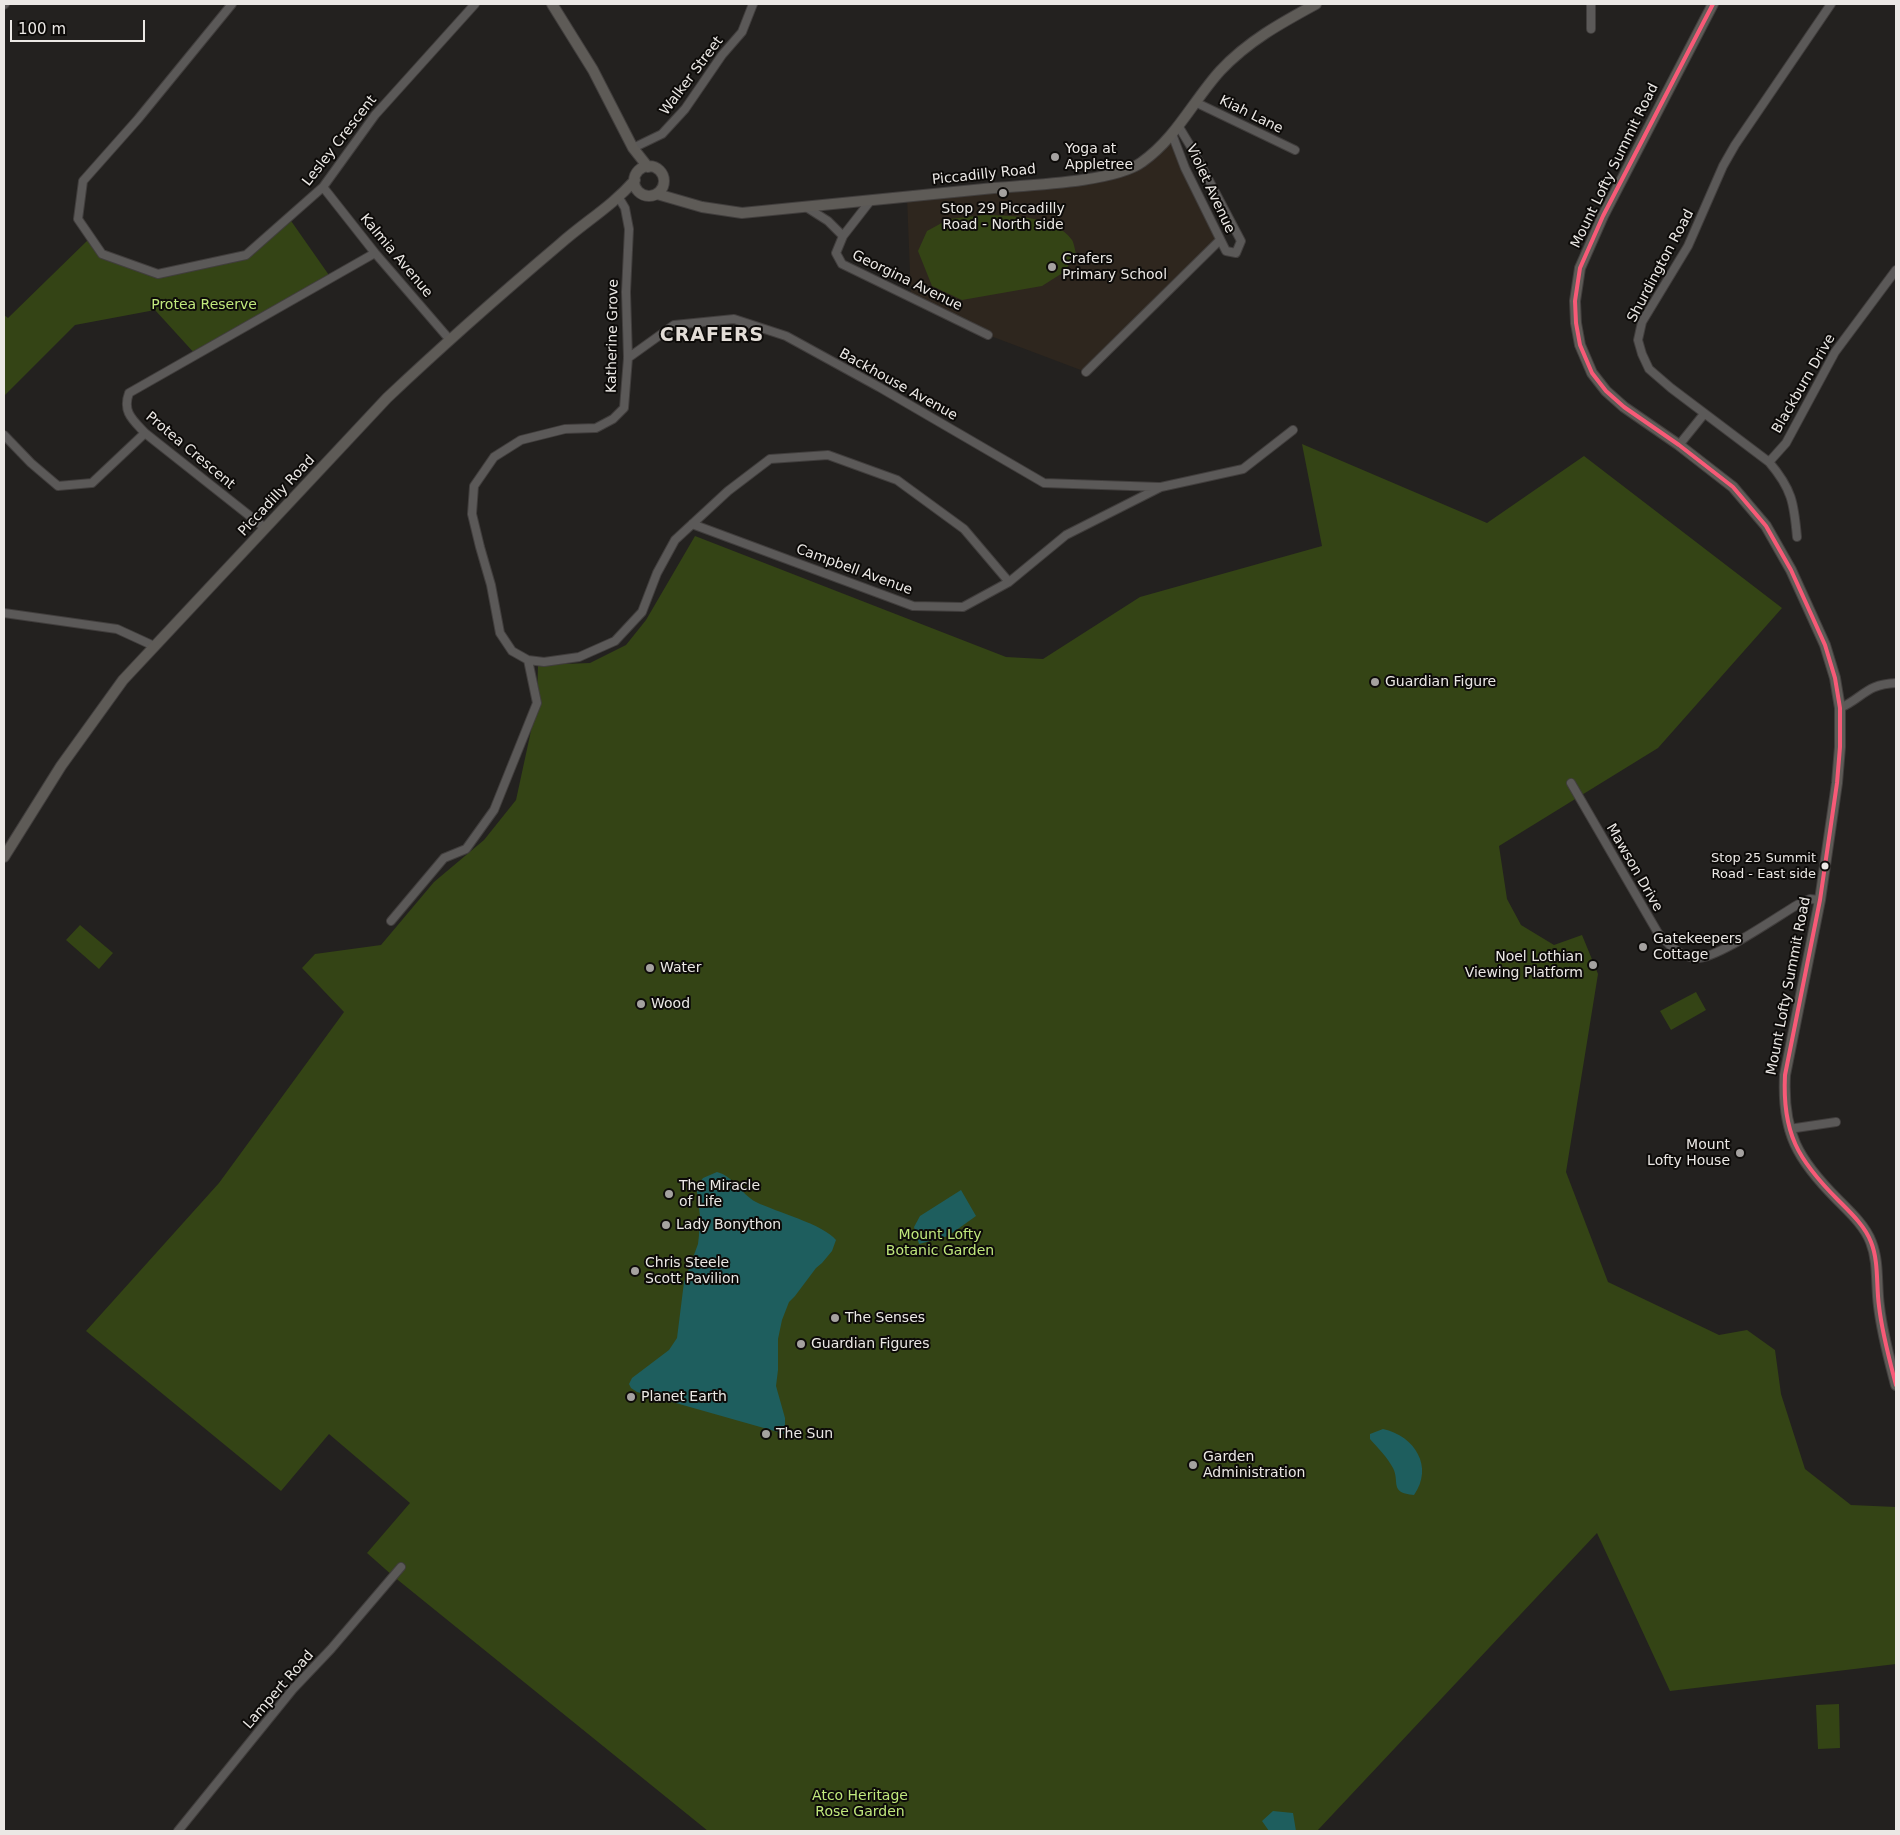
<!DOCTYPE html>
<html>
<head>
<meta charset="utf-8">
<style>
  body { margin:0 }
  #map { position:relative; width:1900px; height:1835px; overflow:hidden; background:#23211f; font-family:"DejaVu Sans",sans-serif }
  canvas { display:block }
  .frame { position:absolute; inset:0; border:5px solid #ebe8e5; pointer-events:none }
  .scale { position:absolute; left:10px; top:20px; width:135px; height:22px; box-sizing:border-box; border:2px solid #ebe8e5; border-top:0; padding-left:6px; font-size:15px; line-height:18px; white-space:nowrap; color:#ebe8e5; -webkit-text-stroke:4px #0d0b09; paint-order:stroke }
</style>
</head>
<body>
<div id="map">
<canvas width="1900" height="1835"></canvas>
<div class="frame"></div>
<div class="scale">100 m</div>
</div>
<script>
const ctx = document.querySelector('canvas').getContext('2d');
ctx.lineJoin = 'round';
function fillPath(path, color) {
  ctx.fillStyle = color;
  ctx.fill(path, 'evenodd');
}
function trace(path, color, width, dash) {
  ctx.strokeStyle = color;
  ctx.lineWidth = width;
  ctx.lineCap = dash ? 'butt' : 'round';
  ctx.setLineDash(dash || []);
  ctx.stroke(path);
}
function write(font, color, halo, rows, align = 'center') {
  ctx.font = font + ' "DejaVu Sans",sans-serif';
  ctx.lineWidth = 4;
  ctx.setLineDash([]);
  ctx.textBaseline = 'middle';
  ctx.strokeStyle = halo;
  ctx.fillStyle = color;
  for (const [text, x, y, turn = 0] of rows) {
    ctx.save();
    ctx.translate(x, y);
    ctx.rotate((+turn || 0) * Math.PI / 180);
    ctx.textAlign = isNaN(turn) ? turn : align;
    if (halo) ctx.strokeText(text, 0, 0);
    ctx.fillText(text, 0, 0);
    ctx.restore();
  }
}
const built = new Path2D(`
  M1172 134 1220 240 1086 372 988 335 911 298 907 197 1063 182 1141 164Z`);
const green = new Path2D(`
  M985 215C1011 216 1054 215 1072 240 1074 243 1075 250 1076 254L1064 272 1042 286 962 300 932 286 918 251 927 231 949 219Z
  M289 218 331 278 196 355 155 310 75 325 4 396V315L8 318 90 238 102 254 158 274 246 255Z
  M1302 444 1487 523 1584 456 1782 608 1658 748 1499 846 1507 899 1521 925 1554 945 1582 935 1598 974 1566 1172 1608 1282 1719 1335 1747 1330 1775 1350 1781 1394 1805 1469 1851 1505 1896 1507V1664L1670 1691 1597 1533 1317 1831H708L393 1576 367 1553 410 1503 329 1434 281 1491 86 1331 219 1183 344 1012 302 968 315 954 381 945 434 882 484 840 516 800 537 703 538 665 590 663 626 645 646 620 695 536 1006 657 1043 659 1140 597 1322 546Z
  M80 925 113 953 99 969 66 940Z
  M1696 992 1706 1010 1671 1030 1660 1011Z
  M1839 1704 1840 1748 1818 1749 1816 1705Z`);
const water = new Path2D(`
  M717 1172C733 1176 741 1194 756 1202 776 1212 823 1224 836 1240L832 1251 822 1263 816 1268 795 1296 789 1302 782 1320 778 1339V1370L776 1386 785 1418V1434L637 1392 631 1388 629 1384 632 1378 669 1350 677 1338 684 1282 698 1244 699 1235 700 1216 697 1192 698 1185 703 1178Z
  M961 1190 976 1216 948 1236 919 1244 914 1227 920 1216Z
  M1383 1429C1415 1436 1434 1467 1414 1495 1389 1493 1400 1482 1393 1468 1387 1457 1378 1448 1370 1439V1434Z
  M1273 1811 1293 1813 1296 1831H1269L1262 1821Z`);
const minor = new Path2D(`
  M232 4 138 119 83 181 78 219 102 254 158 274 246 255 323 187 375 115 475 4
  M1591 4V29
  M4 5 5 4
  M1197 103 1295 150
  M1172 134 1185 168 1226 251 1236 253 1241 241 1194 152 1179 127
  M633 148 662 134 685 109 722 55 742 32 753 4
  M323 187 375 253 450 340
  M619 198 625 208 629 229 626 292 628 358 624 408 613 419 596 428 565 429 521 440 494 457 474 486 472 514 480 547 491 585 500 633 512 651 528 660 544 662 579 657 615 641 642 612 657 573 675 540 728 491 770 459 828 455 897 480 964 529 1009 582
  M871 200 843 236 836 253 842 264 988 335
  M806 207 828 221 843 236
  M628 358 674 325 734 319 786 336 879 387 1044 483 1159 487
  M1086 372 1220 240
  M4 435 31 463 58 486 92 483 145 433
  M1679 445 1704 414
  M1769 462 1786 443 1835 352 1896 270
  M692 524 913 606 963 607 1009 582 1066 535 1161 487 1243 469 1293 430
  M265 528 145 433C133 420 122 412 129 393L375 253
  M1797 537C1794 503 1792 489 1769 462L1671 388 1649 369 1642 354 1638 340 1642 322 1688 246 1723 166 1735 145 1831 4
  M4 613 117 629 154 646
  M1840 708C1863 698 1866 684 1896 683
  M1571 783 1658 933C1668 944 1679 956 1695 958 1714 961 1778 916 1797 905L1810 899 1820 900
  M391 921 444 858 466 849 494 810 537 703 528 660
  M1789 1129 1836 1122
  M178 1831 293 1689 331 1649 401 1567`);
const secondary = new Path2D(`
  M552 4 593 70 633 148 648 167
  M1713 4 1603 216 1580 268 1575 301 1576 323 1580 345 1592 373 1606 391 1624 407 1679 445 1733 487 1766 526 1791 570 1811 614 1825 645 1835 678 1840 708V747L1837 783 1820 900 1785 1075C1782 1133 1798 1160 1838 1200 1850 1212 1865 1226 1871 1242 1879 1262 1876 1285 1879 1306 1882 1333 1889 1358 1896 1385
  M634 181a15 15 0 1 1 30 0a15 15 0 1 1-30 0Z
  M657 194 702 207 742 213C826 204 910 196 994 188 1030 185 1115 182 1142 162 1176 138 1193 101 1220 71 1248 41 1281 23 1316 4
  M4 857 61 766 123 680 387 398C443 345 501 294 560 244 586 221 611 207 635 180`);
const bus1 = new Path2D(`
  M1713 4 1603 216 1580 268 1575 301 1576 323 1580 345 1592 373 1606 391 1624 407 1679 445 1733 487 1766 526 1791 570 1811 614 1825 645 1835 678 1840 708V747L1837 783 1820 900 1785 1075C1782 1133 1798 1160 1838 1200 1850 1212 1865 1226 1871 1242 1879 1262 1876 1285 1879 1306 1882 1333 1889 1358 1896 1385`);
const markers = [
  [1055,157,5,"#a5a2a0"],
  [1003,193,5,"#a5a2a0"],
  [1052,267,5,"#a5a2a0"],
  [1375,682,5,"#a5a2a0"],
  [1825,866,4.5,"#ebe8e5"],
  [1643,947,5,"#a5a2a0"],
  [1593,965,5,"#a5a2a0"],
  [650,968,5,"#a5a2a0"],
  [641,1004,5,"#a5a2a0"],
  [1740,1153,5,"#a5a2a0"],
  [669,1194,5,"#a5a2a0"],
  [666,1225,5,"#a5a2a0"],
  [635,1271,5,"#a5a2a0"],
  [835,1318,5,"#a5a2a0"],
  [801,1344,5,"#a5a2a0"],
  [631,1397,5,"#a5a2a0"],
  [766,1434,5,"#a5a2a0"],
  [1193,1465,5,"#a5a2a0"]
];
const busNames = [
  ["Stop 25 Summit",1816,859],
  ["Road - East side",1816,875]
];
const streetNames = [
  ["Walker Street",692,76,-53],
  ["Kiah Lane",1251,115,26],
  ["Lesley Crescent",340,141,-52],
  ["Mount Lofty Summit Road",1615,166,-64],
  ["Piccadilly Road",984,175,-6],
  ["Violet Avenue",1210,189,65],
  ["Kalmia Avenue",396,256,50],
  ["Shurdington Road",1661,266,-62],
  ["Georgina Avenue",907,281,26],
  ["Katherine Grove",613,336,-89],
  ["Blackburn Drive",1804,384,-60],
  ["Backhouse Avenue",898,385,29],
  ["Protea Crescent",190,451,40],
  ["Piccadilly Road",277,496,-47],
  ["Campbell Avenue",854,570,20],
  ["Mawson Drive",1634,868,60],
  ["Mount Lofty Summit Road",1789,986,-79],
  ["Lampert Road",279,1690,-49]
];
const poiNames = [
  ["Yoga at",1065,149],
  ["Appletree",1065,165],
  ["Stop 29 Piccadilly",1003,209,"center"],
  ["Road - North side",1003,225,"center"],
  ["Crafers",1062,259],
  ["Primary School",1062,275],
  ["Guardian Figure",1385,682],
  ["Gatekeepers",1653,939],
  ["Cottage",1653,955],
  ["Noel Lothian",1583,957,"right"],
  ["Viewing Platform",1583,973,"right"],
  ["Water",660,968],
  ["Wood",651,1004],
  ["Mount",1730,1145,"right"],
  ["Lofty House",1730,1161,"right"],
  ["The Miracle",679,1186],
  ["of Life",679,1202],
  ["Lady Bonython",676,1225],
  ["Chris Steele",645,1263],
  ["Scott Pavilion",645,1279],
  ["The Senses",845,1318],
  ["Guardian Figures",811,1344],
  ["Planet Earth",641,1397],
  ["The Sun",776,1434],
  ["Garden",1203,1457],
  ["Administration",1203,1473]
];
const parkNames = [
  ["Protea Reserve",204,305],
  ["Mount Lofty",940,1235],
  ["Botanic Garden",940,1251],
  ["Atco Heritage",860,1796],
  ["Rose Garden",860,1812]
];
const districtNames = [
  ["CRAFERS",712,336]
];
fillPath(built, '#2e261e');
fillPath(green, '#344415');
fillPath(water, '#1e5e5e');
trace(minor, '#413e3d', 10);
trace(secondary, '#413e3d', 12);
trace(minor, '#5b5958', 8);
trace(secondary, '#5e5b57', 10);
trace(bus1, '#f75a77', 4);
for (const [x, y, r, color] of markers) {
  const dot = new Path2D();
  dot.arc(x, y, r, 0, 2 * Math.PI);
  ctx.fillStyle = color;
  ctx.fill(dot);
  trace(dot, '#0d0b09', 2);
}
write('13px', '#ebe8e5', '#0d0b09', busNames, 'right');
write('14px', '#ebe8e5', '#0d0b09', streetNames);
write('14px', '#ebe8e5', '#0d0b09', poiNames, 'left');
write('14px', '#c0e87c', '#0d0b09', parkNames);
ctx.letterSpacing = '1px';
write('bold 19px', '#e3ddd7', '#0d0b09', districtNames);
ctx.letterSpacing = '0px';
</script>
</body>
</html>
